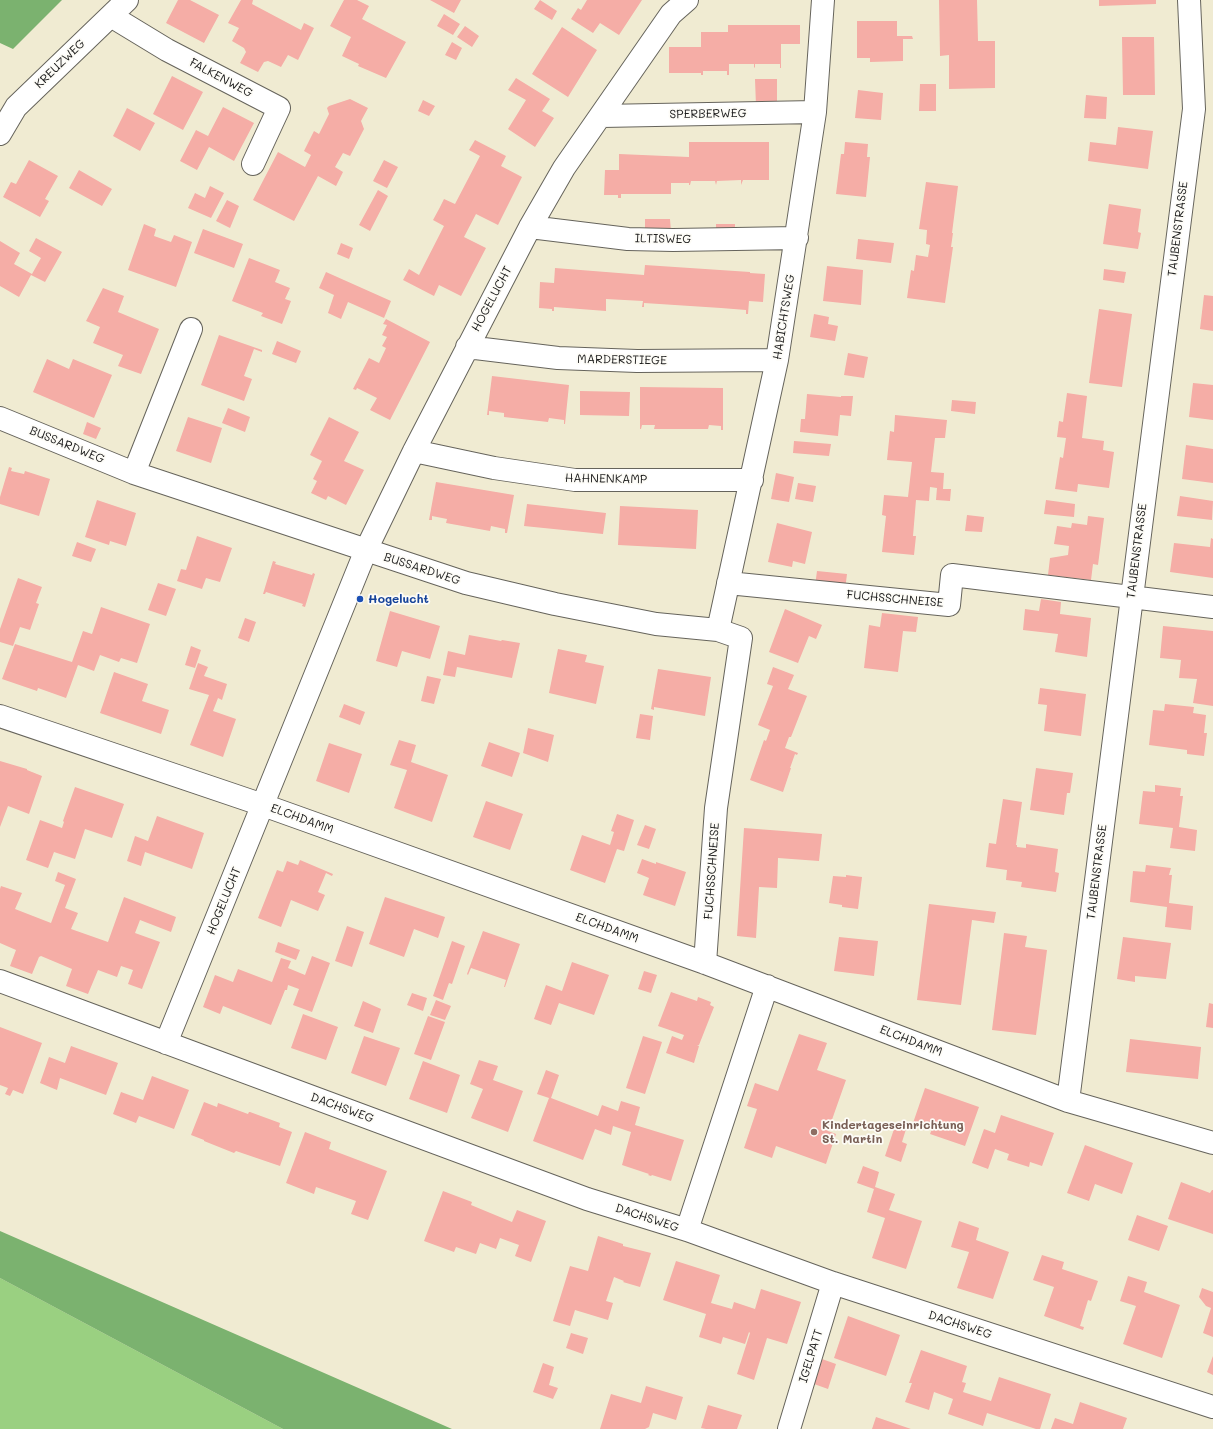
<!DOCTYPE html>
<html>
<head>
<meta charset="utf-8">
<style>
  body { margin:0 }
  canvas { display:block; background:#f0ebd2 }
</style>
</head>
<body>
<canvas width="1213" height="1429"></canvas>
<script>
const ctx = document.querySelector('canvas').getContext('2d');
ctx.lineJoin = 'round';
function fillPath(path, color) {
  ctx.fillStyle = color;
  ctx.fill(path, 'evenodd');
}
function trace(path, color, width, dash) {
  ctx.strokeStyle = color;
  ctx.lineWidth = width;
  ctx.lineCap = dash ? 'butt' : 'round';
  ctx.setLineDash(dash || []);
  ctx.stroke(path);
}
function write(font, color, halo, rows, align = 'center') {
  ctx.font = font + ' Mali,sans-serif';
  ctx.lineWidth = 3.5;
  ctx.setLineDash([]);
  ctx.textBaseline = 'middle';
  ctx.strokeStyle = halo;
  ctx.fillStyle = color;
  for (const [text, x, y, turn = 0] of rows) {
    ctx.save();
    ctx.translate(x, y);
    ctx.rotate((+turn || 0) * Math.PI / 180);
    ctx.textAlign = isNaN(turn) ? turn : align;
    if (halo) ctx.strokeText(text, 0, 0);
    ctx.fillText(text, 0, 0);
    ctx.restore();
  }
}
const green = new Path2D(`
  M0 1278 283 1429H0Z`);
const forest = new Path2D(`
  M0 0H62L13 49 0 43Z
  M0 1231 452 1429H283L0 1278Z`);
const building = new Path2D(`
  M178 0H190L219 15 204 43 166 23Z
  M241 0H253L252 4 301 30 304 23 314 28 298 60 288 55 281 67 268 61 264 62 258 72 240 63 246 52 244 48 232 41 239 28 228 23Z
  M344 0H357L369 6 362 19 406 42 386 78 358 66 359 64 342 56 351 37 330 26Z
  M430 0H461L454 13Z
  M540 0 557 11 552 20 534 9Z
  M587 0H642L619 35 600 23 593 33 571 19 578 8 581 10Z
  M939 0H977L978 41H995V88L949 89V55L940 56Z
  M1099 0H1156V4L1099 6Z
  M444 14 460 24 453 35 437 26Z
  M857 21H897V36H912L913 39H903V61L870 62V58H857Z
  M728 25H800V44H781V68H780V64H755V68L754 67V64H729V75H727V71H703V75H701V73H669V47H701V32H728Z
  M465 26 479 36 472 47 457 37Z
  M562 27 597 50 568 97 532 74Z
  M1122 37H1154L1155 95H1123Z
  M452 42 462 48 456 60 445 55Z
  M172 76 203 92 183 130 153 114Z
  M516 78 550 99 542 111 554 118 535 147 508 129 526 100 508 90Z
  M755 79H777V106H756Z
  M920 84H936V111H919Z
  M858 90 883 93 881 120 855 118Z
  M1086 95 1107 97 1106 119 1084 118Z
  M350 99 368 108 361 121 364 129 350 156 343 153 335 167 343 172 336 186 318 176 294 221 253 200 278 152 305 167 311 155 304 151 314 131 319 134 329 114 327 108 329 106Z
  M423 100 435 106 429 116 418 111Z
  M223 107 254 123 234 161 209 147 197 170 180 161 196 130 208 136Z
  M127 108 155 123 140 151 113 136Z
  M1118 127 1153 131 1148 169 1088 161 1090 142 1116 145Z
  M475 140 506 156 501 166 522 177 498 225 476 214 464 237 486 248 461 296 439 285 434 296 403 280 409 269 419 275 444 226 433 220 439 209 444 199 455 204 480 156 469 150Z
  M689 142H769V180H743L741 185V180L717 181 716 185 715 181H691L690 185H689V183H671V194H621V198H618V195H604L605 170H619V154L689 157Z
  M845 142 868 144 867 157H870L866 197 836 194 841 154H844Z
  M29 160 58 176 45 199 49 201 40 217 3 197 11 182 16 184Z
  M384 160 398 167 387 188 373 181Z
  M79 170 112 189 102 206 69 188Z
  M926 182 958 186 952 233H953L951 247H953L945 303 907 298 911 270 914 271 916 255 928 257 930 245 926 244 927 230 919 229Z
  M210 186 224 193 211 218 188 208 195 193 205 198Z
  M378 190 388 196 370 231 359 225Z
  M227 200 239 206 230 228 216 221Z
  M1109 204 1141 209 1138 232 1141 233 1138 249 1103 244Z
  M645 219H670L671 232 645 233Z
  M144 224 156 229 154 236 171 242 174 235 192 242 176 287 128 270Z
  M716 224H735V233H716Z
  M203 229 243 244 234 268 194 253Z
  M36 238 62 252 45 282 31 275 19 297 0 286V241L20 253 14 264 32 274 41 258 29 251Z
  M858 239 894 243 891 263 856 259Z
  M341 243 353 248 349 259 337 254Z
  M249 258 280 270 275 282 290 288 285 299 291 301 282 324 261 316 263 313 232 301Z
  M645 265 750 272V273L765 274 763 302 749 301 748 314H746V310L721 308 644 303V307H642L643 301 606 299V311L554 307V311H552V309L539 308 540 282 554 283 555 268 644 275Z
  M827 266 863 270 861 305 823 301Z
  M1104 269 1126 272 1124 283 1103 280Z
  M326 272 391 301 384 318 348 302 341 319 328 313 334 295 319 288Z
  M103 288 124 296 118 312 159 329 141 374 118 366 123 355 93 343 100 327 86 321Z
  M1204 295 1213 296V331L1200 329Z
  M1099 309 1132 314 1122 387 1089 383Z
  M814 314 829 317 828 324 838 326 835 341 810 337Z
  M386 319 430 342 390 420 370 410 377 398 357 388 356 390 353 389 369 358 379 363 386 348 382 346 387 337 382 335 387 325 383 324Z
  M219 335 262 350V352L254 349 244 376 252 379 244 401 201 385Z
  M277 341 301 351 296 363 272 354Z
  M848 353 868 357 864 378 844 375Z
  M47 359 69 369 73 359 112 375 94 418 33 392Z
  M492 376 569 385 565 424H564V420L549 418 548 422 504 417V413L489 411V415H487Z
  M1193 383 1213 385V420L1189 417Z
  M640 387 723 388V430H721V426L709 425 708 429H654L655 425H642L641 429H640Z
  M580 391 630 392 629 416 580 415Z
  M1067 393 1087 396 1082 438 1104 441 1103 450 1114 452 1109 488 1078 484 1077 492 1055 489 1060 457 1063 458 1066 438 1057 437 1059 421 1063 422Z
  M807 394 841 397V396H853L851 416 840 415 838 436 800 432 801 419H805Z
  M952 400 976 402 975 414 951 411Z
  M228 408 250 417 245 432 222 423Z
  M895 415 947 420 945 438H935L931 472 944 473 943 489H951L950 501 936 500 937 488 930 487 929 501 916 500 913 536H916L914 555 882 552 886 516 882 515 884 495 908 497 912 462 887 460 890 431 894 432Z
  M188 417 222 428 211 463 176 451Z
  M329 417 359 432 344 461 364 470 346 505 328 496 326 500 311 493 317 481 313 479 322 461 310 455Z
  M87 422 101 428 96 439 83 434Z
  M794 441 831 444 829 456 793 453Z
  M1186 445 1213 449V483L1182 479Z
  M9 467 12 468 11 471 24 474 25 471 50 479 39 516 0 504V497Z
  M776 473 794 477 789 502 771 499Z
  M436 482 514 495 507 533H505V529L491 526 490 531 446 523 447 519 432 516V520H429Z
  M798 483 816 486 813 502 795 499Z
  M1180 496 1213 501 1212 520 1177 516Z
  M97 500 136 513 126 546 110 541 109 545 85 537Z
  M1046 500 1075 504 1074 517 1044 514Z
  M527 504 606 513 603 534 524 526Z
  M620 506 698 510 696 549 618 545Z
  M967 515 984 517 982 532 965 531Z
  M1088 516 1104 518 1098 565 1093 564 1091 580 1048 575 1050 558 1068 555 1069 546 1054 544 1057 526 1071 528 1072 523 1087 525Z
  M777 523 812 532 805 564 793 561 792 567 768 562Z
  M197 536 232 548 220 582 206 578 202 589 177 581 181 569 186 570Z
  M1211 538 1213 539V578L1170 572 1174 543 1210 547Z
  M77 542 96 549 91 562 72 556Z
  M273 561 276 562 275 564 312 575 313 573 315 574 305 607 302 606 303 604 266 592 265 594H263Z
  M817 571 847 574 845 590 815 586Z
  M18 578 42 587 36 603 39 604 30 630 20 627 13 646 0 642V629Z
  M158 583 176 589 166 616 148 610Z
  M1041 599 1061 602 1060 614 1091 618 1087 657 1055 652 1058 634 1023 630 1025 609 1039 611Z
  M101 607 150 624 137 663 121 658 119 662 100 655 94 671 78 665 66 698 38 688 37 691 2 679 15 644 72 662 83 631 92 634Z
  M785 609 822 625 816 639 809 636 798 663 769 652Z
  M390 611 440 626 430 659 402 651 397 667 376 661Z
  M882 613 918 617 916 632 903 631 898 672 864 668 869 625 880 627Z
  M245 618 256 622 249 642 238 638Z
  M1163 626 1213 631V706L1193 703 1197 679 1179 678 1181 660 1160 658Z
  M469 635 501 641 502 640 520 643 512 678 457 667 455 677 443 675 448 651 465 655Z
  M191 646 201 650 195 668 185 665Z
  M558 649 587 655 585 662 604 666 596 704 549 693Z
  M198 663 208 667 204 676 227 684 222 700 218 698 213 711 236 719 223 757 190 745 209 695 189 689Z
  M773 667 794 675 788 689 807 696 791 737H789L785 748 798 753 797 755 795 754 790 768H791L783 792 750 780 764 740 766 741 770 730 758 725 773 686 767 684Z
  M658 669 711 677 705 716 654 707V710L651 709Z
  M114 672 148 684 142 701 169 710 161 734 100 713Z
  M427 676 441 679 434 704 421 701Z
  M1040 688 1086 694 1081 736 1044 731 1047 705 1038 704Z
  M344 704 365 712 360 725 339 717Z
  M1165 704 1194 707 1193 713 1206 715 1204 733H1207L1204 756 1187 754V750L1149 745 1153 710 1164 711Z
  M640 714 653 716 650 740 636 738Z
  M528 728 554 735 548 762 523 753Z
  M399 740 416 745 411 762 448 775 432 822 394 808 407 770 390 765Z
  M489 742 520 753 512 777 481 766Z
  M329 743 362 754 349 793 316 781Z
  M0 761 27 769V770L42 776 29 814 8 806 0 827Z
  M1036 768 1073 773 1070 793H1067L1064 815 1030 810Z
  M1155 785 1181 788 1180 796H1183L1179 827 1197 830 1195 851 1170 848 1173 828 1139 824 1143 791 1155 792Z
  M75 787 124 804 112 838 85 829 75 859 54 852 48 868 26 860 40 820 62 828 64 822 63 821Z
  M1003 799 1022 802 1016 845H1017V847L1026 848V844L1058 849 1055 872 1059 873 1056 892 1021 887 1022 882 1006 880 1007 870 986 867 989 843 996 844Z
  M486 801 523 814 510 850 473 837Z
  M617 814 634 820 624 851 617 849 605 883 570 870 582 835 610 845 614 832 611 831Z
  M157 816 204 833 192 869 145 852 141 866 127 861 135 836 148 841Z
  M645 825 656 829 649 849 637 845Z
  M744 828 822 834 819 861 778 858 777 888 759 887 756 938 737 936Z
  M642 859 656 864V862L686 872 675 906 643 895 649 878 637 873Z
  M300 860 333 874 332 876 326 873 318 892 325 895 318 911 291 900 281 927 258 918 277 870 283 872 287 861 298 865Z
  M1146 865 1171 868 1169 875H1172L1169 903 1193 906 1191 930 1165 927 1167 907 1130 902 1133 871 1145 872Z
  M58 872 76 879 65 908 78 913 71 929 108 942 124 897 176 917 171 932 140 920 135 933 160 942 142 989 128 984 133 970 121 966 117 977 98 970 88 994 66 986 72 969 41 956 39 957 32 974 10 966 16 950 0 943V889L1 886 22 893 15 909 51 923 65 885 55 881Z
  M846 875 862 877 858 909 842 907V905L829 903 833 876 846 877Z
  M385 897 445 917 438 938 414 929 404 957 369 944Z
  M929 904 996 912 994 923 972 920 961 1005 917 1000Z
  M347 926 364 932 352 967 335 961Z
  M483 931 520 944 505 987H504L506 980 471 968 468 975 467 974Z
  M1004 933 1027 936 1025 947 1047 950 1036 1035 992 1030Z
  M839 937 878 941 874 976 834 971Z
  M1123 937 1171 943 1166 979 1135 976V982L1117 979Z
  M452 941 465 946 452 984 449 983 443 1000 433 996Z
  M278 942 300 950 296 960 275 952Z
  M312 956 330 963 312 1012 293 1005 299 989 288 985 287 990H285L271 1025 223 1006 220 1014 203 1007 215 975 233 982 238 969 272 982 281 958 291 961 288 968 305 975Z
  M572 962 609 975 594 1015 559 1003 551 1025 534 1019 546 985 562 991Z
  M644 971 657 975 651 993 638 989Z
  M671 992 697 1001 698 997 711 1002 710 1005 714 1007 699 1045H697L699 1046 694 1063 666 1053 672 1036 682 1040 684 1035 658 1026Z
  M412 993 427 998 423 1011 407 1005Z
  M436 1000 451 1006 445 1020 430 1015Z
  M363 1001 381 1009 373 1033 354 1026Z
  M1209 1003 1213 1004V1028L1206 1027Z
  M303 1014 338 1027 326 1060 291 1048Z
  M428 1016 445 1022 431 1060 414 1054Z
  M0 1027 42 1043 23 1094 13 1090 10 1096 5 1094 8 1088 0 1085Z
  M799 1034 827 1043 817 1070 846 1080 828 1131 836 1134 826 1164 776 1146 772 1158 744 1148 757 1109 747 1106 755 1083 778 1091Z
  M364 1036 400 1048 386 1086 351 1073Z
  M643 1036 662 1042 645 1094 626 1088Z
  M1130 1039 1201 1047 1198 1079 1126 1072Z
  M71 1046 118 1063 106 1095 60 1078 57 1090 40 1083 49 1057 65 1063Z
  M479 1060 498 1066 493 1080 523 1091 508 1132 471 1118 483 1089 470 1084Z
  M423 1061 460 1075 447 1113 409 1099Z
  M546 1070 559 1075 551 1098 598 1116 602 1105 618 1111 621 1101 640 1107 635 1125 684 1140 671 1181 652 1175 651 1176 648 1175 649 1174 622 1165 631 1132 613 1126 611 1135 595 1129 583 1160 533 1141 549 1098 537 1094Z
  M152 1076 189 1090 174 1129 139 1116 136 1123 113 1114 121 1092 143 1100Z
  M925 1088 979 1107 965 1146 930 1134 932 1129 913 1123Z
  M204 1102 217 1107 218 1103 248 1114 249 1112H250L280 1123 279 1127 292 1132 280 1166 236 1151 234 1153 204 1141V1140L191 1135Z
  M1001 1115 1054 1133 1042 1166 1030 1162 1029 1167 1007 1160 1009 1154 995 1149 988 1169 972 1163 984 1129 995 1133Z
  M896 1123 907 1126 902 1142 907 1144 901 1162 885 1156Z
  M305 1132 331 1142 329 1149 387 1171 368 1220 351 1214 356 1201 316 1187 314 1194 286 1183Z
  M1085 1145 1133 1163 1122 1194 1095 1184 1089 1201 1067 1193Z
  M863 1166 879 1172 875 1187 895 1194 889 1210 922 1221 906 1269 872 1258 885 1218 867 1212 874 1189 857 1183Z
  M1181 1182 1210 1193 1212 1190H1213V1234L1168 1219Z
  M443 1191 472 1202 471 1205 512 1222 517 1210 546 1221 531 1262 515 1256 519 1245 500 1238 496 1249 480 1243 476 1254 456 1247 454 1252 424 1241Z
  M1137 1215 1168 1226 1159 1251 1128 1240Z
  M959 1221 979 1228 976 1240 1009 1252 993 1299 957 1288 969 1252 951 1247Z
  M598 1236 623 1244V1246L651 1253 640 1287 623 1282 624 1281 614 1277 606 1301 613 1303 608 1320 575 1310 570 1326 553 1321 570 1266 588 1271Z
  M1042 1255 1064 1262 1062 1269 1098 1281 1091 1301 1088 1300 1080 1326 1084 1327 1083 1330 1044 1316 1054 1287 1033 1280Z
  M676 1261 720 1275 711 1303 732 1309 734 1302 755 1309 761 1289 801 1302 787 1344 767 1338 754 1380 737 1374 750 1333 749 1332 745 1344 723 1337 721 1344 699 1337 706 1314 663 1300Z
  M1128 1276 1147 1282 1144 1292 1180 1305 1162 1358 1123 1344 1136 1306 1120 1301Z
  M1202 1288 1213 1292V1337L1203 1333 1211 1308 1206 1306 1199 1297Z
  M848 1316 900 1335 886 1376 834 1358Z
  M571 1333 588 1338 583 1354 566 1348Z
  M921 1350 967 1366 962 1382 966 1383 963 1392 991 1401 999 1377 1051 1394 1040 1429H1036L987 1413 983 1426 948 1414 953 1399 934 1392 929 1410 905 1402 912 1383H909Z
  M1213 1356V1375L1207 1372Z
  M822 1359 836 1364 828 1389 814 1384Z
  M543 1363 554 1367 549 1385 558 1388 553 1399 533 1392Z
  M646 1386 683 1397 676 1420 653 1413 649 1427 645 1429H600L611 1394 641 1403Z
  M1080 1402 1127 1418 1123 1429H1051L1055 1418 1073 1424Z
  M708 1405 742 1415 737 1429H706L701 1428Z
  M876 1417 911 1429H872Z`);
const minor = new Path2D(`
  M111 16 167 50 279 108 253 164
  M602 116 815 112
  M0 134 16 107 127 0
  M530 227 628 239 673 240 797 238
  M467 347 558 358 637 361 777 360
  M0 418 134 473 466 583 555 604 656 624 718 630 741 638 716 808 705 963
  M414 451 494 468 575 480H752
  M134 473 191 329
  M728 583 949 605 952 575 1213 607
  M718 630 777 360 815 112 823 0
  M0 716 263 805 705 963 1068 1101 1213 1143
  M0 981 587 1199 687 1230 833 1283 1213 1407
  M166 1043 366 550 414 451 530 227 564 168 671 14 687 0
  M1068 1101 1194 109 1189 0
  M687 1230 767 986
  M789 1429 833 1283`);
const markers = [
  [360,599,4,"#1a4fb4"],
  [814,1132,4,"#8d6e63"]
];
const streetNames = [
  ["KREUZWEG",60,64,-44],
  ["FALKENWEG",221,78,28],
  ["SPERBERWEG",708,114,-1],
  ["TAUBENSTRASSE",1178,229,-83],
  ["ILTISWEG",663,239,1],
  ["HOGELUCHT",492,299,-62],
  ["HABICHTSWEG",784,317,-81],
  ["MARDERSTIEGE",622,360,1],
  ["BUSSARDWEG",67,445,22],
  ["HAHNENKAMP",606,479,1],
  ["TAUBENSTRASSE",1137,551,-83],
  ["BUSSARDWEG",422,569,18],
  ["FUCHSSCHNEISE",895,599,5],
  ["ELCHDAMM",302,819,20],
  ["FUCHSSCHNEISE",712,871,-86],
  ["TAUBENSTRASSE",1097,872,-83],
  ["HOGELUCHT",224,901,-68],
  ["ELCHDAMM",607,928,20],
  ["ELCHDAMM",911,1041,21],
  ["DACHSWEG",342,1108,20],
  ["DACHSWEG",647,1218,18],
  ["DACHSWEG",960,1325,18],
  ["IGELPATT",811,1356,-73]
];
const transitNames = [
  ["Hogelucht",368,599]
];
const educationNames = [
  ["Kindertageseinrichtung",822,1125],
  ["St. Martin",822,1139]
];
fillPath(green, '#9ad081');
fillPath(forest, '#7bb26f');
fillPath(building, '#f5ada6');
trace(minor, '#66645c', 24);
trace(minor, '#fff', 22);
for (const [x, y, r, color] of markers) {
  const dot = new Path2D();
  dot.arc(x, y, r, 0, 2 * Math.PI);
  ctx.fillStyle = color;
  ctx.fill(dot);
  trace(dot, '#fdfcf7', 1.5);
}
write('12px', '#1c1c1c', '#fdfcf7', streetNames);
write('bold 12px', '#164399', '#fdfcf7', transitNames, 'left');
write('bold 12px', '#785e54', '#fdfcf7', educationNames, 'left');
</script>
</body>
</html>
